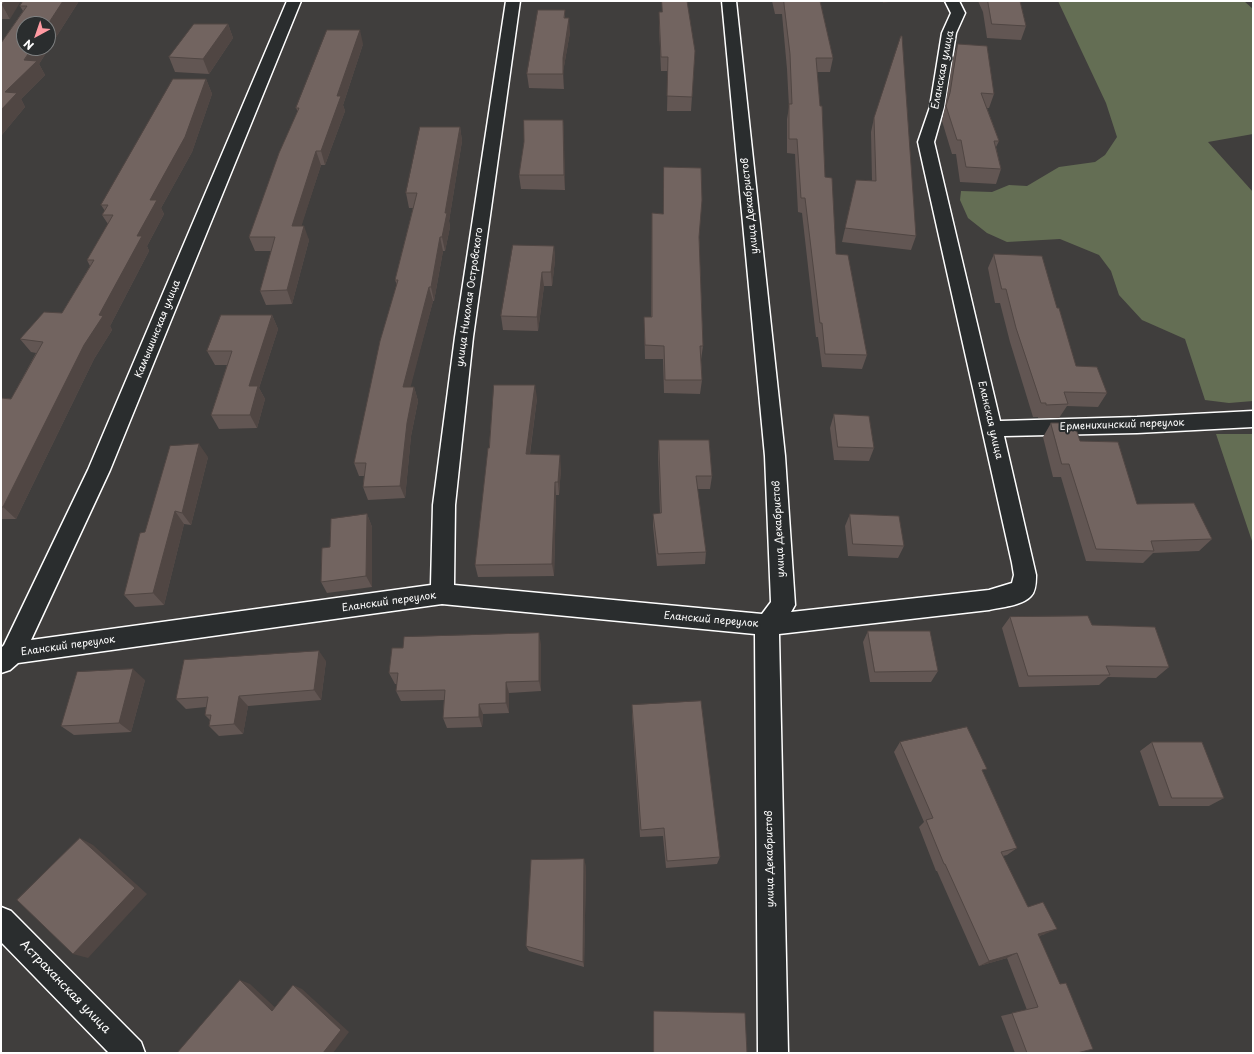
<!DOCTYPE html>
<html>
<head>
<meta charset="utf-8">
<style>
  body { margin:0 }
  #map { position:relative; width:1254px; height:1054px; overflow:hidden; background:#403e3d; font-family:"Playpen Sans",sans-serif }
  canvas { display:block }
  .frame { position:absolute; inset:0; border:2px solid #fff; pointer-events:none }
  .north { position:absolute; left:16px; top:16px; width:40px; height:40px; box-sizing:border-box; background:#2a2d2e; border:1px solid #7f8182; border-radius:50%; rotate:220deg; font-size:11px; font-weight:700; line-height:16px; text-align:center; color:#fff }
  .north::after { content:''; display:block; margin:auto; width:14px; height:18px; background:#ff9aa2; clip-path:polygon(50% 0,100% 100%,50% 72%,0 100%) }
</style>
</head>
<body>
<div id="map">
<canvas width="1254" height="1054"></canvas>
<div class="frame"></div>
<div class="north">N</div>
</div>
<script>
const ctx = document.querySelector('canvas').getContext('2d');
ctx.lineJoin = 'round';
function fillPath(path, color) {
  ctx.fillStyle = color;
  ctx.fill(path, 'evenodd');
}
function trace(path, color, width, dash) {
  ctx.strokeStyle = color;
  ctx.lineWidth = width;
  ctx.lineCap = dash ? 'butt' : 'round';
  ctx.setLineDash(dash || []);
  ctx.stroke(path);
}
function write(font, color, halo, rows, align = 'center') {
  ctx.font = font + ' "Playpen Sans",sans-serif';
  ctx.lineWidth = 4;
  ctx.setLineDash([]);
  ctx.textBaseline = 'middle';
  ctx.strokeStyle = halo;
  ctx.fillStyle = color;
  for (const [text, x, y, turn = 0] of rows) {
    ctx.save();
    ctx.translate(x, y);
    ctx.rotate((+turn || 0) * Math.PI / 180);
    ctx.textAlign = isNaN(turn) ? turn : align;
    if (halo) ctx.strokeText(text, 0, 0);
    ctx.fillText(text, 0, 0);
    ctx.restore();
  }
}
const green = new Path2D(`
  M1058 1H1244L1253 9V134L1208 142 1253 192V401L1229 403 1205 400 1185 339 1142 320 1119 295 1111 271 1099 255 1060 239 1007 242 987 233 968 218 960 200 961 191 992 192 1009 185 1027 186 1059 167 1095 162 1105 155 1117 137 1106 103Z
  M1216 434H1253V544Z`);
const minor = new Path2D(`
  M287 1H301L110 470 31 640 431 585 433 505 455 337 506 1H520L473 337 455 505 454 585 762 614 771 602 765 456 722 1H736L785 456 795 605 791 612 989 590 1012 583 1014 575 1012 563 918 142 930 107 942 33 951 13 945 1H959L965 13 956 33 944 107 934 142 1000 421 1137 417 1253 411V427L1137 433 1004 436 1036 575C1036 581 1036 591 1031 596 1022 606 1001 607 989 610L779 634 788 1053H758L755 634 442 604 18 663 10 670 1 673V648L4 645 88 470Z
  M1 907 11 911 141 1042 145 1053H109L1 942Z`);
const wall = new Path2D(`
  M1 1 10 19H1Z
  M79 1 39 64 45 75 21 99 25 107 10 125 1 136V43L23 11 20 6Z
  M772 1H820L833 58 830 72H817L825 177 836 254 867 355 862 369 822 367 818 337H816L802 213 798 212 795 154 787 153V119L789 107 787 69 782 14H775Z
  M978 1H1020L1026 26 1021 40 987 38 983 12Z
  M565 10V18L570 32 563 72 564 89 529 88 527 74Z
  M659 12 695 51 691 111H667L668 71H661L659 26Z
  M228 24 233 38 209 74 175 72 169 57Z
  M363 44 343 105 345 111 325 165H321L301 226 309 240 292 304 266 305 260 291 271 251H255L249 237 298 112 296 108Z
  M958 44 994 94 989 108H987L999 141 996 147 1001 169 996 184 960 182 956 154H952L942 121 945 107 953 58Z
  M206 79 212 94 192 152 161 208 164 214 147 246 149 251 110 326 112 330 94 359 16 519H1V398L11 399 36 353 31 352 20 339 62 313 90 266 87 260 108 224 102 215 105 211 101 205Z
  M874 118 916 236 911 250 842 242 856 180 872 181 871 132Z
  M563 120 565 190 521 189 519 175Z
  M460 127 462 141 449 221 450 227 445 251H443L434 301H433L410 387H414L418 401 411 436 405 498 368 500 363 487 364 476H359L354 463 397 285 395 280 413 208H409L406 193Z
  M664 167 699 237 703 346 701 360 702 380 700 394 664 393 663 359H645L644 317H651L652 213 663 214Z
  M554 246 555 260 552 286H544L538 331 503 330 501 316Z
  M994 254 1057 308 1076 366 1107 393 1098 407 1067 406 1059 418H1038V417H1033L1010 342 1000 303H995L988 268Z
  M272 315 278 329 259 388 265 399 257 428 219 429 211 415 227 365H215L207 351Z
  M537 398 530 454 561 468 559 495H556L554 576 478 577 475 565 489 448Z
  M834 414 874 448 869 461 834 460 830 428Z
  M1051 423 1080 441 1137 504 1212 539 1199 551 1153 553 1143 563 1086 561 1061 477H1053L1043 437Z
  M659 440 712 476 710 489H697L706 552 705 564 657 566 653 526V514H660L658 453Z
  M208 457 191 525 184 524 164 605 135 607 124 595 145 532Z
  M367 514 372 527V587L327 593 321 582 330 547Z
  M850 514 904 546 898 558 848 556 845 526Z
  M1010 617 1092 625 1169 667 1156 678 1108 677 1099 685 1019 687 1002 628Z
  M868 631 938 671 931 682H870L863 642Z
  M541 644V691L509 693V713L483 714 482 727 447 728 443 718 444 700 401 701 396 691 397 684H395L389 673Z
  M326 661 321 700 248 706 243 734 219 736 209 726 210 720 205 715 206 707 186 709 176 699Z
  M145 680 131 732 74 735 61 726Z
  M632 705 720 857 717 864 666 868 663 836 640 837 632 715Z
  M900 742 983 772 1017 848 1007 855 1003 856 1028 907 1045 934 1039 936 1077 1053H1015L1001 1016 1027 1010 1007 958 979 966 937 871H936L919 827 924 822 894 752Z
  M1152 742 1224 798 1209 806H1159L1140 751Z
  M586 866 584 967 529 951 526 946Z
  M654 1011 747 1053H653V1014Z`);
const shadedWall = new Path2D(`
  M5 1H21L10 19 2 5Z
  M63 1H79L39 64 45 75 21 99 25 107 10 125 1 136V110L5 92 32 48H48V24Z
  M883 1H895L883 3Z
  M569 18 570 32 563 72 564 89 563 58Z
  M228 24 233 38 209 74 203 59Z
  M360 30 363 44 343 105 345 111 325 165 321 151 337 96Z
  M206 79 212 94 192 152 161 208 164 214 147 246 149 251 110 326 112 330 94 359 16 519 3 507 137 236 150 200Z
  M563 120 564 135 565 190 564 175Z
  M460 127 462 141 449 221 450 227 445 251 442 237 445 213Z
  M316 151 321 165 297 240 292 226Z
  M304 226 309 240 292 304 287 290Z
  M440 237 443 251 434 301 431 287Z
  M554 246 555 260 552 286 551 272Z
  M542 272 544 286 538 331 537 317Z
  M429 287 433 301 407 401 403 387Z
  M272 315 278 329 259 388 265 399 257 428 250 415 249 386Z
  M535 385 537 398 528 467 526 454Z
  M414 387 418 401 411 436 405 498 400 486 407 423Z
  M199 444 208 457 191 525 182 513Z
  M560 455 561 468 559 495 558 482Z
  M555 482 556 495 554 576 552 564Z
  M175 511 184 524 164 605 153 593Z
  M367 514 372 527V587L366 576Z
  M539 633 541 644V691L539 681Z
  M319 651 326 661 321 700 314 690Z
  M133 669 145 680 131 732 119 723Z
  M506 682 509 693V713L506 703Z
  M239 696 248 706 243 734 234 724Z
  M479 704 483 714 482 727 479 717Z
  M80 838 93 845 147 894 88 958 73 954Z
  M584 859 586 866 584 967 583 962Z
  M1057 929 1045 934 1027 940 1038 934Z
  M1017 953 1007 958 979 966 989 961Z
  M240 980 250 984 282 1014 272 1011Z
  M293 985 302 989 349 1032 333 1053H323Z`);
const building = new Path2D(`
  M1 1H5L2 5H1Z
  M23 1H63L48 24H24V48H32L24 60 37 61 5 92 17 93 1 110V43L27 6H20Z
  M662 1H687L695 51 692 97 667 96 668 57H661L659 12H662Z
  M784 1H820L833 58H816L820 106H822L825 177 832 178 836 254 848 255 867 355 825 354 822 323H820L805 198H801L797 139H789V104H792L790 54Z
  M988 1H1020L1026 26 992 24Z
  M538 10H565L564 18H569L563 58V74H527Z
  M194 24H228L203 59 169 57Z
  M327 30H360L337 96H341L321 151H316L292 226H304L287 290 260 291 275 237H249L279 153 299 108H296Z
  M901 36H902L916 236 845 228 856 180 876 181 874 118Z
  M958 44 987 46 994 94 981 93 999 141H994L1001 169 966 167 961 140H957L946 106 950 93Z
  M173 79H206L185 137 150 200H157L137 236H142L99 315 103 316 84 345 3 507H1V398L11 399 43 342 20 339 44 312 62 313 94 260H87L113 215H102L108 205H101Z
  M524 120H563L564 175H519L524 142Z
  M420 127H460L445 213H447L442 237H440L431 287H429L403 387H414L407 423 400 486 363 487 366 463H354L380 341 398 280H395L417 193H406Z
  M664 167 701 168 702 200 699 237 703 346H700L702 380H665L664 346 645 345 644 317H652V213L663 214Z
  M513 245 554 246 551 272H542L537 317 501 316Z
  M994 254 1042 256 1057 308H1059L1076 366 1097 367 1107 393 1064 392 1068 404 1046 405V403H1041L1016 328 1006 289H1002Z
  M221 315H272L249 386H258L250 415H211L232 351H207Z
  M494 385H535L526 454 560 455 558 482H555L552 564 475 565 488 448H489Z
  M834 414 869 416 874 448 838 447Z
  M1051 423H1074L1080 441 1118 442 1137 504 1194 503 1212 539 1151 541 1154 551 1096 549 1069 464H1062Z
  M659 440H709L712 476H696L706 552 658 554 653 514 661 513Z
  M199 444 182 513 175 511 153 593 124 595 140 533 145 532 170 446Z
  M367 514 366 576 321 582 322 548 330 547 331 519Z
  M850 514 899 516 904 546 853 544Z
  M1088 616 1092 625 1155 627 1169 667 1106 666 1110 675 1028 676 1010 617Z
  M868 631H930L938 671 875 672Z
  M539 633V681L506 682V703L479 704V717L443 718 445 690 396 691 398 673H389L392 648H403L404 637Z
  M319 651 314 690 239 696 234 724 209 726 211 715H205L208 697 176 699 184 660Z
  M133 669 119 723 61 726 77 672Z
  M701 701 720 857 667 861 664 828 641 830 632 705Z
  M967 727 987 769 982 770 1017 848 1001 852 1028 907 1043 902 1057 929 1038 934 1060 984 1066 983 1093 1049 1077 1053H1027L1012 1013 1038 1007 1017 953 989 961 945 864H944L926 820 933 818 900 742Z
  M1152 742H1202L1224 798H1172Z
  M80 838 135 888 73 954 17 900Z
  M584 859 583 962 526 946 531 860Z
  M240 980 272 1011 293 985 341 1030 323 1053H178V1052Z
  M654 1011 745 1013 747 1053H654Z`);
const streetNames = [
  ["Еланская улица",943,70,-79],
  ["улица Декабристов",750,206,-96],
  ["улица Николая Островского",470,297,-82],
  ["Камышинская улица",158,329,-68],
  ["Еланская улица",990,420,77],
  ["Ерменихинский переулок",1122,425,-2],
  ["улица Декабристов",779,529,-93],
  ["Еланский переулок",389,602,-8],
  ["Еланский переулок",711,620,5],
  ["Еланский переулок",68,646,-8],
  ["улица Декабристов",770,859,-91]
];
const nearStreetnames = [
  ["Астраханская улица",65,987,46]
];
fillPath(green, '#646e54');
trace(minor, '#fff', 3);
fillPath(minor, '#2a2d2e');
fillPath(wall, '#625653');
fillPath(shadedWall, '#504643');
fillPath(building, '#726460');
trace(building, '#504643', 1);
write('10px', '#fff', '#2a2d2e', streetNames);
write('12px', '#fff', '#2a2d2e', nearStreetnames);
</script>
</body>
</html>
